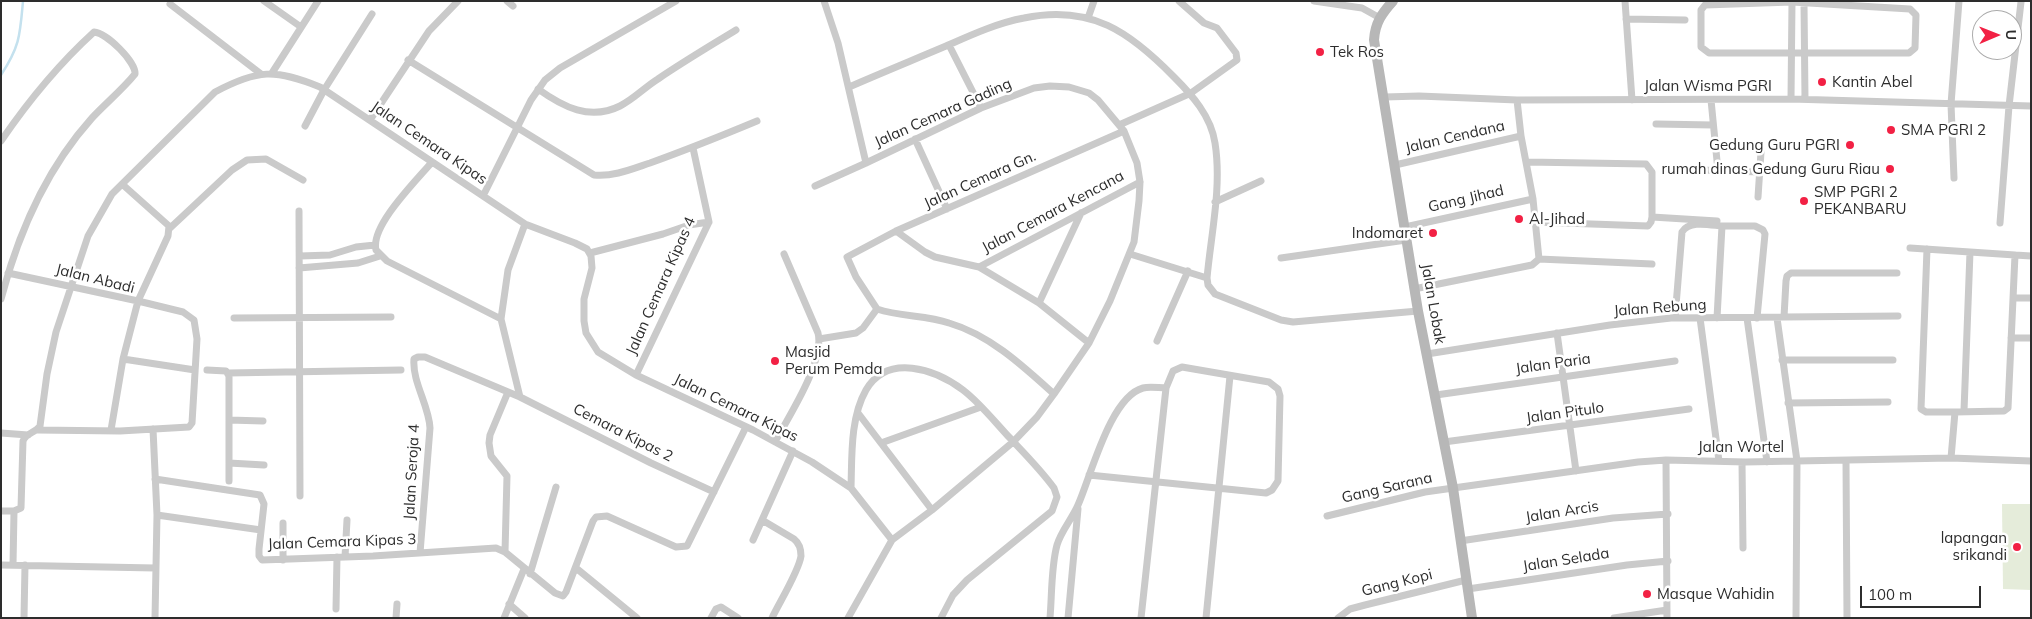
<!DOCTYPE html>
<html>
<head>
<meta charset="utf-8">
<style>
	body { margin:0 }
	#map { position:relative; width:2032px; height:619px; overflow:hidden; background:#fff; font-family:Mulish,sans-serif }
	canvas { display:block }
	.frame { position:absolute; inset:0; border:2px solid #2d2d2d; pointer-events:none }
	.north { position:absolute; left:1972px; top:10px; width:50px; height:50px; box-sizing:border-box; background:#fff; border:1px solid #ababab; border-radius:50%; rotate:89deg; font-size:14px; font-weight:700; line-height:20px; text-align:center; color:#2d2d2d }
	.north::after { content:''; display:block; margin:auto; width:18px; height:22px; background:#f22144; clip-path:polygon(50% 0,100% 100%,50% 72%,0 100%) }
	.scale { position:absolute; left:1860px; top:586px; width:121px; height:22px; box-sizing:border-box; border:2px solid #2d2d2d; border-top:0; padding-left:6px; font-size:15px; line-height:18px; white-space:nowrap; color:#2d2d2d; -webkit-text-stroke:4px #fff; paint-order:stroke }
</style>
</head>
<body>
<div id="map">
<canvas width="2032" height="619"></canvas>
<div class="frame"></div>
<div class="north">U</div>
<div class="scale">100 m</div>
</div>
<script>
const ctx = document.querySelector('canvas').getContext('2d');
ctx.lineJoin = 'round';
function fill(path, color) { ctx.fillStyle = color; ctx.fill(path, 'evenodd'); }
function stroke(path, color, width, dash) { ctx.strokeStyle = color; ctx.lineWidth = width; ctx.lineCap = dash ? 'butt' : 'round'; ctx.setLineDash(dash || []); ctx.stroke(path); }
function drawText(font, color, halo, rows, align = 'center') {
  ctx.font = font + ' Mulish,sans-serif'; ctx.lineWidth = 5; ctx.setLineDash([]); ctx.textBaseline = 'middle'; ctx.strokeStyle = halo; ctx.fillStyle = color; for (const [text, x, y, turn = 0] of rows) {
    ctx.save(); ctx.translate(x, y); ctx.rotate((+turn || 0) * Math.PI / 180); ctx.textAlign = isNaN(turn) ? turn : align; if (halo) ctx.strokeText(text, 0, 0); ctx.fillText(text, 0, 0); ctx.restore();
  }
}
const green = new Path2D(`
	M 2002,504 L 2031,504 L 2031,590 L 2003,589 Z`);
const stream = new Path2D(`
	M 1,75 C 20,46 20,35 23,1`);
const minor = new Path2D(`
	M 264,1 L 301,27
	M 507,1 L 513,6
	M 824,1 L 838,43 L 866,163 L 981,108 L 1034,88 L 1050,86 L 1069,87 L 1089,93 L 1098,100 L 1124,131 L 1137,163 L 1140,182 L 1139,201 L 1134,242 L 1110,301 L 1089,343 L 1054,394 L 1037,417 L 1013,442 L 932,510 L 892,540 L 848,618
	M 1314,1 L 1362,8 L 1380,18
	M 1625,1 L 1632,100
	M 1792,2 L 1910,9 L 1916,15 L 1915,48 L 1909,53 L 1709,53 L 1701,47 L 1701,10 L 1705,5 Z
	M 1804,3 L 1805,99
	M 170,4 L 261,74
	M 1088,18 L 1094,1
	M 1626,19 L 1685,20
	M 949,45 L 981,108
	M 408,60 L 594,175 C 613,177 632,169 650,163 C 686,150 721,136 757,121
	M 272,73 L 318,1
	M 849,87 C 881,73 913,60 946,46 C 971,35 997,23 1024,18 C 1091,4 1130,32 1174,77 C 1192,95 1211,116 1215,143 C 1222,187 1211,234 1207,278 L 1208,285 L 1215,294 L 1281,320 L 1293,322 L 1418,311
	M 538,89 C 563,107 590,121 620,106 C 634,99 645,87 658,79 C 683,62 710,46 736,30
	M 1385,97 L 1419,96 L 1517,100 L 1791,99 L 2031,106
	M 1791,99 L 1792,2
	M 1711,100 L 1718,171
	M 370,120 L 429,31 L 458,1
	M 1656,124 L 1713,125
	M 1119,125 L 1191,93 L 1237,60 L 1236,53 L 1217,28 L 1204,23 L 1179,1
	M 305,126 L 324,90 L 372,14
	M 915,139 L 947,209
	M 1,141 C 27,103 60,63 94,32 C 107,33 136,62 135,74 C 122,90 106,103 92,118 C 47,168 18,234 1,299
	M 432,162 C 417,180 370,226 376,250 L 387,261 L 501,319
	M 1527,162 L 1646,164 L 1652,172 L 1652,217 L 1651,222 L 1648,226 L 1535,222
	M 1395,165 L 1521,136
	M 1671,169 L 1760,172
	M 1954,178 L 1951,104 L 1959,1
	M 815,186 L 866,163
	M 483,196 L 531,100 L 545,80 L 560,68 L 676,1
	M 1758,197 L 1761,152
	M 1215,202 L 1261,181
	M 299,211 L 300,496
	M 1652,217 L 1717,221
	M 2000,223 L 2009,106 L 2021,2
	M 1405,227 L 1533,199
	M 169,229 L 232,170 L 247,160 L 266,159 L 303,180
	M 896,231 L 925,252 L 935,257 L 979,267 L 1039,303 L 1089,343
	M 1910,248 L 2015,255 L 2008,408 L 2004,411 L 1955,412 L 1951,458
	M 1927,249 L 1921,409 L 1926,412 L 1955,412
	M 590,253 L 663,234 L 689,225 L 709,222
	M 1130,254 L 1207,278
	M 2015,255 L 2031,256
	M 300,256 L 330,255 L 356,247 L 375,245
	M 1281,258 L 1406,240
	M 1539,259 L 1652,264
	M 979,267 L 1140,182
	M 299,268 L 358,263 L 380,256
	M 8,273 L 138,301 L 123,359 L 111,430
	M 1414,289 L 1532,265 L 1539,259 L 1533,199 L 1521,136 L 1517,100
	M 2013,298 L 2031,298
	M 1039,303 L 1081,213
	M 1784,317 L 1786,281 L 1787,276 L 1791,273 L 1897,273
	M 234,318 L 391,317
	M 1675,318 L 1682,232 C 1689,220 1710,225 1722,226
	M 1700,318 L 1719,461
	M 1717,318 L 1722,226 L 1755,226 L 1763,230 L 1765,234 L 1757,318
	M 1747,318 L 1767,462
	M 1777,318 L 1797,461 L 1796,618
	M 1557,333 L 1576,471
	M 2011,338 L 2031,338
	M 819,339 L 856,333 L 863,328 L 877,309
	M 1157,341 L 1188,271
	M 1427,354 L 1610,325 L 1671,318 L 1898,316
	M 123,359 L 195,370
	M 1782,360 L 1893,360
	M 207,370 L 226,371 L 229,376 L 229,481
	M 228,373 L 401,370
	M 636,375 L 709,222 L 693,148
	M 1054,394 C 1023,366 990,335 949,323 C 926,315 901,317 877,309 L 856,277 L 847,257 L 896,231 L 1124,131
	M 1436,395 L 1675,361
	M 520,397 L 501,319 L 508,270 L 525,224
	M 1788,403 L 1888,402
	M 1964,411 L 1970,252
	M 858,413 L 932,510
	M 229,420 L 263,421
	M 153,429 L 157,515 L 155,618
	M 37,430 L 120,431 L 189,427 L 192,423 L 197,339 L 194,320 L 183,312 L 138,301 L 168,236 L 169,226 L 122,184
	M 1,433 L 28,435
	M 775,442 C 789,416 825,361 818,333 L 784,254
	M 1444,442 L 1689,409
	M 881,443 L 981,407
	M 1666,460 L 1667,618
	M 1846,461 L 1847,618
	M 1742,462 L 1743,548
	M 229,463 L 264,465
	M 155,479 L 260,495 L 264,504 L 259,549 L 259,556 L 262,560 L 373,556 L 496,548 L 505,552 L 555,593 L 563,596 L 566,592 L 593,521 L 596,517 L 607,516 L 676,547 L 687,546 L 746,427
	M 851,488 C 852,457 850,418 866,390 C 888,353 935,369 963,390 C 980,403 994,421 1008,436 C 1024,453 1041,470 1054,488 L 1057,497 L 1052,511 L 967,580 L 953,595 L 941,618
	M 1,511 L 14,511 L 21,508 L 23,441 C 26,433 35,433 40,426 L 47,374 L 56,332 L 88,236 L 112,194 L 215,92 C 258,69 275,69 320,87 L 525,224 L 575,243 L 587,249 L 591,256 L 592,268 L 584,299 L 584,321 L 586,333 L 598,352 L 636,375 L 753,430 L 812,462 L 851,488 L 892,540
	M 157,515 L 261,530
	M 1327,516 L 1425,492 L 1638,462 L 1666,460 L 1745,462 L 1951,458 L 2031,461
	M 283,523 L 283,560
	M 753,540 L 762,520
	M 1460,541 L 1613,518 L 1668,514
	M 505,552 L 507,476 L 491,456 L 489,443 L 490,435 L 508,392
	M 420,553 L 430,428 C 429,405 412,382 414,359 L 418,357 L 425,357 L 520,397 L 651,463 L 714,492
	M 345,557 L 347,520
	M 1,565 L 155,568
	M 13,565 L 14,511
	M 576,568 L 637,618
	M 530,574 L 556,487
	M 1468,589 L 1627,565 L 1668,561
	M 509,604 L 525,618
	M 336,609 L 337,557
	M 24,618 L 25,565
	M 396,618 L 397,604
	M 504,618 L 524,569
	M 711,618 L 716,609 L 721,607 L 738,618
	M 772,618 C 779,603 799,571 801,556 C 801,549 799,543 794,539 L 762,520 L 793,451
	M 1050,618 C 1052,595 1051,567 1057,545 C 1061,531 1072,519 1078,505 C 1091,476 1110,397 1143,388 C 1150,386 1159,388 1166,388 L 1173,371 L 1182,367 L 1269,382 L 1278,389 L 1280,396 L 1278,481 L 1272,490 L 1266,493 L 1089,475
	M 1068,618 L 1078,509
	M 1141,618 L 1166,388
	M 1206,618 L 1230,376
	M 1338,618 L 1350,609 L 1365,605 L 1466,580
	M 1614,618 L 1667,610`);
const secondary = new Path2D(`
	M 1393,1 C 1382,13 1375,23 1374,40 L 1418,311 L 1453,488 L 1472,618`);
const markers = [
	[1320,52,5,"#f22144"],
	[1822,82,5,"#f22144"],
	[1891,130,5,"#f22144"],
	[1850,145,5,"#f22144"],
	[1890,169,5,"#f22144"],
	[1804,201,5,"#f22144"],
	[1519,219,5,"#f22144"],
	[1433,233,5,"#f22144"],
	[775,361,5,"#f22144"],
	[2017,547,5,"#f22144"],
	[1647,594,5,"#f22144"]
];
const poiNames = [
	["Tek Ros",1330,52],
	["Kantin Abel",1832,82],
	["SMA PGRI 2",1901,130],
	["Gedung Guru PGRI",1840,145,"right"],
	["rumah dinas Gedung Guru Riau",1880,169,"right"],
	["SMP PGRI 2",1814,192],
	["PEKANBARU",1814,209],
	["Al-Jihad",1529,219],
	["Indomaret",1423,233,"right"],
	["Masjid",785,352],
	["Perum Pemda",785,369],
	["lapangan",2007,538,"right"],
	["srikandi",2007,555,"right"],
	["Masque Wahidin",1657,594]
];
const streetNames = [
	["Jalan Wisma PGRI",1708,86],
	["Jalan Cemara Gading",943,113,-24],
	["Jalan Cendana",1455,137,-13],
	["Jalan Cemara Kipas",429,143,34],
	["Jalan Cemara Gn.",980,180,-24],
	["Gang Jihad",1466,199,-13],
	["Jalan Cemara Kencana",1053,212,-28],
	["Jalan Abadi",95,279,14],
	["Jalan Cemara Kipas 4",661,286,-66],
	["Jalan Lobak",1433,304,80],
	["Jalan Rebung",1660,308,-4],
	["Jalan Paria",1553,364,-8],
	["Jalan Cemara Kipas",736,408,26],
	["Jalan Pitulo",1565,413,-8],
	["Cemara Kipas 2",623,433,27],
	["Jalan Wortel",1741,447],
	["Jalan Seroja 4",412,472,-87],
	["Gang Sarana",1387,488,-13],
	["Jalan Arcis",1562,512,-9],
	["Jalan Cemara Kipas 3",342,542,-2],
	["Jalan Selada",1566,560,-9],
	["Gang Kopi",1397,583,-14]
];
fill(green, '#e5ecda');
stroke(stream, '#c4e1ee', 2.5);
stroke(minor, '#cacaca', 7);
stroke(secondary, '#b7b7b7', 10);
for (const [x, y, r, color] of markers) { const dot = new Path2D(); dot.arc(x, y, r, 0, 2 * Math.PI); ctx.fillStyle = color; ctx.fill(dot); stroke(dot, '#fff', 2); }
drawText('15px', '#2d2d2d', '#fff', poiNames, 'left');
drawText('15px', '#2d2d2d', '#fff', streetNames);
</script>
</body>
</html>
